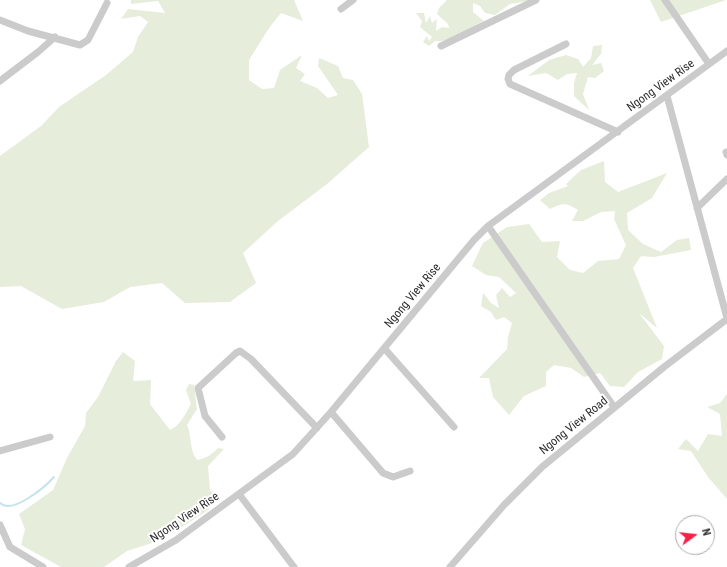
<!DOCTYPE html>
<html>
<head>
<meta charset="utf-8">
<style>
	body { margin:0 }
	#map { position:relative; width:727px; height:567px; overflow:hidden; background:#fff; font-family:"Roboto Condensed",sans-serif }
	canvas { display:block }
	.north { position:absolute; left:675px; top:515px; width:40px; height:40px; box-sizing:border-box; background:#fff; border:1px solid #ababab; border-radius:50%; rotate:75deg; font-size:11px; font-weight:700; line-height:16px; text-align:center; color:#2e2e2e }
	.north::after { content:''; display:block; margin:auto; width:14px; height:18px; background:#f52146; clip-path:polygon(50% 0,100% 100%,50% 72%,0 100%) }
</style>
</head>
<body>
<div id="map">
<canvas width="727" height="567"></canvas>
<div class="north">N</div>
</div>
<script>
const ctx = document.querySelector('canvas').getContext('2d');
ctx.lineJoin = 'round';
function fill(path, color) { ctx.fillStyle = color; ctx.fill(path, 'evenodd'); }
function stroke(path, color, width, dash) { ctx.strokeStyle = color; ctx.lineWidth = width; ctx.lineCap = dash ? 'butt' : 'round'; ctx.setLineDash(dash || []); ctx.stroke(path); }
function drawText(font, color, halo, rows, align = 'center') {
  ctx.font = font + ' "Roboto Condensed",sans-serif'; ctx.lineWidth = 4; ctx.setLineDash([]); ctx.textBaseline = 'middle'; ctx.strokeStyle = halo; ctx.fillStyle = color; for (const [text, x, y, turn = 0] of rows) {
    ctx.save(); ctx.translate(x, y); ctx.rotate((+turn || 0) * Math.PI / 180); ctx.textAlign = isNaN(turn) ? turn : align; if (halo) ctx.strokeText(text, 0, 0); ctx.fillText(text, 0, 0); ctx.restore();
  }
}
const green = new Path2D(`
	M 131,0 L 294,0 L 303,21 L 281,13 L 269,28 L 249,60 L 249,80 L 262,89 L 274,88 L 280,70 L 302,55 L 296,68 L 305,74 L 300,81 L 317,88 L 328,98 L 338,95 L 318,66 L 319,58 L 338,66 L 343,78 L 353,80 L 362,94 L 369,147 L 327,184 L 278,221 L 243,253 L 256,283 L 230,302 L 185,303 L 162,283 L 130,287 L 104,302 L 62,309 L 21,286 L 0,287 L 0,156 L 41,126 L 59,107 L 106,75 L 133,52 L 138,37 L 148,22 L 140,16 L 121,19 L 128,9 L 165,13 L 158,1 L 131,4 Z
	M 447,0 L 527,0 L 528,1 L 510,4 L 495,15 L 485,13 L 480,6 L 473,3 L 473,12 L 484,21 C 469,28 452,43 435,41 L 429,46 L 423,42 L 427,36 L 429,41 L 432,37 L 420,27 L 422,21 L 416,13 L 424,13 L 426,23 L 430,16 L 432,23 L 437,19 L 436,31 L 442,27 L 449,28 L 448,24 L 437,14 L 439,8 Z
	M 650,0 L 726,0 L 661,22 Z
	M 602,45 L 601,54 L 592,65 L 601,63 L 604,71 L 595,78 L 588,77 L 583,94 L 589,110 L 574,96 L 574,83 L 577,73 L 567,74 L 558,80 L 546,73 L 528,76 L 549,60 L 566,55 L 578,59 L 583,67 L 591,58 L 593,46 Z
	M 604,161 L 605,182 L 618,192 L 667,173 L 652,198 L 627,213 L 628,230 L 643,244 L 661,252 L 677,240 L 689,238 L 691,250 L 654,257 L 641,256 L 633,268 L 657,328 L 639,313 L 664,346 L 662,359 L 638,372 L 624,387 L 610,386 L 600,373 L 584,377 L 571,368 L 554,365 L 546,372 L 546,386 L 524,396 L 509,415 L 493,397 L 489,378 L 479,378 L 507,349 L 508,337 L 512,323 L 504,317 L 496,320 L 491,312 L 481,306 L 483,293 L 491,303 L 499,308 L 496,295 L 502,288 L 510,297 L 516,293 L 499,277 L 486,275 L 472,266 L 483,243 L 507,227 L 529,224 L 542,242 L 560,241 L 557,257 L 570,270 L 583,273 L 598,261 L 619,259 L 626,245 L 614,219 L 615,211 L 601,212 L 583,221 L 572,221 L 578,210 C 566,202 562,203 550,209 L 540,200 L 549,193 L 568,186 L 566,184 L 581,170 Z
	M 123,352 L 135,361 L 133,381 L 151,380 L 150,404 L 170,430 C 181,425 185,414 191,404 L 186,390 L 189,384 L 194,385 L 197,409 L 187,425 C 192,436 189,450 197,460 C 207,458 211,455 218,448 L 224,449 L 208,466 L 210,491 L 220,496 L 208,510 L 179,529 L 152,543 L 127,551 L 104,567 L 61,567 L 21,545 L 25,529 L 19,514 L 53,490 L 67,458 L 85,426 L 86,413 L 98,397 L 116,361 Z
	M 727,394 L 727,499 L 708,477 L 691,451 L 678,449 L 686,439 L 698,451 L 708,434 L 722,436 L 720,414 L 707,407 L 720,403 Z`);
const stream = new Path2D(`
	M 0,503 C 12,515 45,487 54,477`);
const street = new Path2D(`
	M 665,0 L 709,64
	M 341,9 L 353,0
	M 0,20 L 28,31 L 80,45 L 88,40 L 107,3
	M 566,44 L 514,70 L 509,75 L 508,79 L 510,84 L 618,132
	M 441,46 L 536,0
	M 0,81 L 38,52 L 55,37
	M 667,96 L 727,318
	M 726,152 L 727,155
	M 697,208 L 727,179
	M 488,226 L 614,407
	M 384,348 L 454,427
	M 331,412 L 383,473 L 393,477 L 410,471
	M 222,437 L 205,416 L 198,388 L 236,353 L 240,351 L 251,359 L 317,428
	M 0,451 L 50,437
	M 239,494 L 294,567
	M 0,525 L 10,547 L 43,567
	M 129,567 L 176,540 L 293,454 L 331,412 L 474,240 L 488,226 L 727,51
	M 450,567 L 504,505 L 542,467 L 664,367 L 727,319`);
const streetNames = [
	["Ngong View Rise",661,86,-36],
	["Ngong View Rise",413,296,-50],
	["Ngong View Road",574,426,-39],
	["Ngong View Rise",185,518,-34]
];
fill(green, '#e6eddb');
stroke(stream, '#c5e3ef', 2);
stroke(street, '#cbcbcb', 7);
drawText('12px', '#2e2e2e', '#fff', streetNames);
</script>
</body>
</html>
